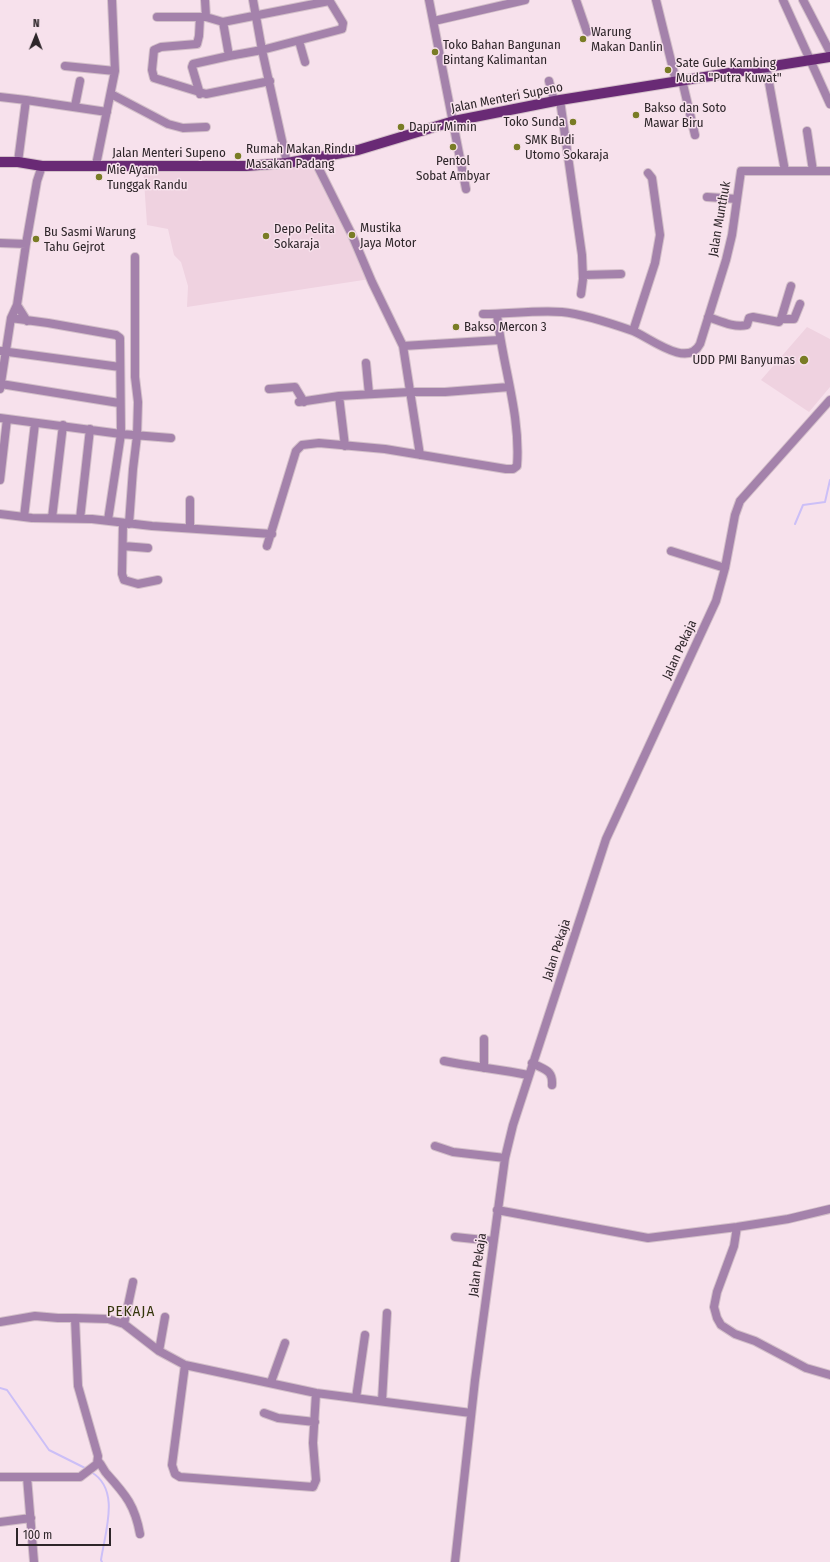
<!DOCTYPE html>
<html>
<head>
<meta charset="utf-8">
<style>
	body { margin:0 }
	#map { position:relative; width:830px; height:1562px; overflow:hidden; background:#f7e1ec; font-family:"Fira Sans Condensed",sans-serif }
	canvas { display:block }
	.north { position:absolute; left:16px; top:16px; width:40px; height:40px; -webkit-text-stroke:3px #f7e1ec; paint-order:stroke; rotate:1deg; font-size:11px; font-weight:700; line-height:16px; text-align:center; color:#2e262a }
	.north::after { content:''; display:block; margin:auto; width:14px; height:18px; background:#2e262a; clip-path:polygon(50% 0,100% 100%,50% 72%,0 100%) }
	.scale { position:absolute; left:16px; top:1528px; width:95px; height:18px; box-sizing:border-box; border:2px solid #2e262a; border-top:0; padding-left:5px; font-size:12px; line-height:14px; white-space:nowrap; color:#2e262a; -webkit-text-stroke:3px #f7e1ec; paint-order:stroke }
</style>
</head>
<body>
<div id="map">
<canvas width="830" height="1562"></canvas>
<div class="north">N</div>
<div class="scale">100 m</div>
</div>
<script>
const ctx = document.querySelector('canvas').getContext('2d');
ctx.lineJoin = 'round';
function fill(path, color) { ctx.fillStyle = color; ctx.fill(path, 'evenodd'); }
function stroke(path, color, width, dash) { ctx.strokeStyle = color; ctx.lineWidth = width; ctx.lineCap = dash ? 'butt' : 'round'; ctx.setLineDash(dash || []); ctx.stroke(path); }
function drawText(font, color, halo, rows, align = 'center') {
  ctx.font = font + ' "Fira Sans Condensed",sans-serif'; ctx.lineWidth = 3; ctx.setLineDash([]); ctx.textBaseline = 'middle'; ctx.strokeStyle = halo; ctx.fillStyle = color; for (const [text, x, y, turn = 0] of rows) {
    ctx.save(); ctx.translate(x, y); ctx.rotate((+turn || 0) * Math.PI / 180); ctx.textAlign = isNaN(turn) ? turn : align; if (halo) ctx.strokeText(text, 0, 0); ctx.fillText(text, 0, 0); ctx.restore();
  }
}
const built = new Path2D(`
	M 312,165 L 370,279 L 187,307 L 188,286 L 181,262 L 174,255 L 168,229 L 147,225 L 143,166 Z
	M 807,327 L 830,339 L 830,387 L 809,412 L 761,380 Z`);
const stream = new Path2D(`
	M 795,524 L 803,505 L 825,502 L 830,480
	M 0,1388 L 7,1390 L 49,1450 L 87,1469
	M 91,1472 C 121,1489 105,1532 101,1560 L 102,1562`);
const minor = new Path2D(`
	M 205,0 L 206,17
	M 253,0 L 262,50 L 229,56 L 223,22 L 329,1
	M 429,0 L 466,189
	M 576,0 L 587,32
	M 656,0 L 676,81
	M 783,0 L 830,104
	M 803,0 L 830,52
	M 157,17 L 206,17 L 223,22
	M 200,17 L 199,36 L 197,44 L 161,47 L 154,50 L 152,70 L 154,78 L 206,94 L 270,81
	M 434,21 L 525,0
	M 299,41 L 305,62
	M 65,66 L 115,71
	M 766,66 L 785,171
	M 682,80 L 695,135
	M 549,81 L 554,101
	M 111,94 L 168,124 L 183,128 L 206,127
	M 200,94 L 192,67 L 193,64 L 229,56
	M 0,97 L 26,100
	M 560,100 L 582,255 L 583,279 L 581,294
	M 75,106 L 80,81
	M 807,131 L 813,171
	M 314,159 L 352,235 L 372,282 L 403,346 L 420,455
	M 18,162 L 26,100 L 107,112
	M 287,163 L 262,50 L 342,29 L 343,23 L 329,0
	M 96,165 L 115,71 L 112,0
	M 707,197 L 737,199
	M 0,243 L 26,244 L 17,305 L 11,318 L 0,389
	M 26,244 L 37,181 L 42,166
	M 583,275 L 621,274
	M 17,305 L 27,321
	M 483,314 C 508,314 537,310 562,312 C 583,314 613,324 633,331 C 649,337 687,369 700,344 L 726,260 L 732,235 L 741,171 L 830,171
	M 708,317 C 720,321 734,328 747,325 L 749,318 L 753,317 L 779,322 L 781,319 L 791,286
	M 781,319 L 794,319 L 800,304
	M 633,331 L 655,263 L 660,235 L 652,178 L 648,173
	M 403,346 L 500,340
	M 1,351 L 120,367
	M 366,363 L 369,394
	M 1,384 L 119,403
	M 269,389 L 295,387 L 304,402
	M 339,396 L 345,446
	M 299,402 L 339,396 L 410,392 L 445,392 L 509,387
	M 0,418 L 121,434 L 120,338 L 116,335 L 48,323 L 11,318
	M 0,480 L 7,419
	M 0,514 L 32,518 L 92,519 L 152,526 L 272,534
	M 24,517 L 35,423
	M 52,518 L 63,425
	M 80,519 L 90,429
	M 108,520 L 121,434 L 171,438
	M 123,523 L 122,574 L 124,580 L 138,584 L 158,580
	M 129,524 L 133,469 L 137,436 L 138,402 L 135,377 L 135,257
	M 190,527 L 190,500
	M 123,546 L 148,548
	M 267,546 L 296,451 L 302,445 L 319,443 L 385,449 L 506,469 L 513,469 L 517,466 C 521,415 502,364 497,314
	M 671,551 L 725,568
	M 444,1061 C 472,1067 500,1069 528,1075
	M 532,1063 C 545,1070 553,1070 552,1085
	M 484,1068 L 484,1039
	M 435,1146 L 453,1152 L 505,1158
	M 497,1210 L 648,1238 L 737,1227 L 788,1219 L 830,1209
	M 737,1227 L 734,1246 L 717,1292 L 714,1307 L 717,1318 L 721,1325 L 735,1334 L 755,1341 L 806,1368 L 830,1375
	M 455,1237 L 493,1241
	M 0,1322 L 35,1316 L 58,1318 L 75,1318
	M 124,1324 L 133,1282
	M 159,1351 L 165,1317
	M 185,1365 L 172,1465 L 175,1474 L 180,1477 L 313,1487 L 316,1480 L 313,1443 L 316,1393
	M 271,1382 L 285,1343
	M 356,1398 L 365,1335
	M 382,1401 L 387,1313
	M 264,1413 L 278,1418 L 315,1422
	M 98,1461 C 102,1465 104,1471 107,1474 C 126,1495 135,1506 140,1534
	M 0,1477 L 80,1477 L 97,1464 L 98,1456 L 78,1386 L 75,1318 L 108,1319 L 124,1324 L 159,1351 L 185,1365 L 316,1393 L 471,1413
	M 27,1477 L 34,1562
	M 0,1522 L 31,1518
	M 455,1562 L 475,1380 L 505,1158 L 513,1125 L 606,839 L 716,601 L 725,568 L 735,515 L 740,501 L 830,400`);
const major = new Path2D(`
	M 0,162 L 18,162 L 42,166 L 246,166 L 287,163 L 358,150 L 454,121 L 560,100 L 830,57`);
const markers = [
	[583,39,4,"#797c25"],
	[435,52,4,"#797c25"],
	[668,70,4,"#797c25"],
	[636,115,4,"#797c25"],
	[573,122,4,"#797c25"],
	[401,127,4,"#797c25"],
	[453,147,4,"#797c25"],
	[517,147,4,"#797c25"],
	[238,156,4,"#797c25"],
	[99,177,4,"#797c25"],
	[352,235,4,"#797c25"],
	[266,236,4,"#797c25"],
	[36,239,4,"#797c25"],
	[456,327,4,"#797c25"],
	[804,360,5,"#797c25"]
];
const poiNames = [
	["Warung",591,32],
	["Makan Danlin",591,47],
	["Toko Bahan Bangunan",443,45],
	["Bintang Kalimantan",443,60],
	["Sate Gule Kambing",676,63],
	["Muda \"Putra Kuwat\"",676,78],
	["Bakso dan Soto",644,108],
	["Mawar Biru",644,123],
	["Toko Sunda",565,122,"right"],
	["Dapur Mimin",409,127],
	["SMK Budi",525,140],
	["Utomo Sokaraja",525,155],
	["Rumah Makan Rindu",246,149],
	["Masakan Padang",246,164],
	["Pentol",453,161,"center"],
	["Sobat Ambyar",453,176,"center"],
	["Mie Ayam",107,170],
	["Tunggak Randu",107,185],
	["Mustika",360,228],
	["Jaya Motor",360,243],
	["Depo Pelita",274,229],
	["Sokaraja",274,244],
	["Bu Sasmi Warung",44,232],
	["Tahu Gejrot",44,247],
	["Bakso Mercon 3",464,327],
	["UDD PMI Banyumas",795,360,"right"]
];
const streetNames = [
	["Jalan Menteri Supeno",507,98,-11],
	["Jalan Menteri Supeno",169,153],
	["Jalan Munthuk",720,219,-80],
	["Jalan Pekaja",680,650,-65],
	["Jalan Pekaja",557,950,-72],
	["Jalan Pekaja",478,1265,-82]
];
const quarterNames = [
	["PEKAJA",131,1312]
];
fill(built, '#efd2e0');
stroke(stream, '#ccbff7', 2);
stroke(minor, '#d3bfc9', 10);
stroke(major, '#d3bfc9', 12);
stroke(minor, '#a482ab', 8);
stroke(major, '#692a75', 10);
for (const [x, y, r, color] of markers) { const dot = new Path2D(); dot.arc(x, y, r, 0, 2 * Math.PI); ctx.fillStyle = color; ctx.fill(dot); stroke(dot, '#f7e1ec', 1.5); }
drawText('13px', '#2e262a', '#f7e1ec', poiNames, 'left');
drawText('13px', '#2e262a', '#f7e1ec', streetNames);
ctx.letterSpacing = '1px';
drawText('15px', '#34350b', '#f7e1ec', quarterNames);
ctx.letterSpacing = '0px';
</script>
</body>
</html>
